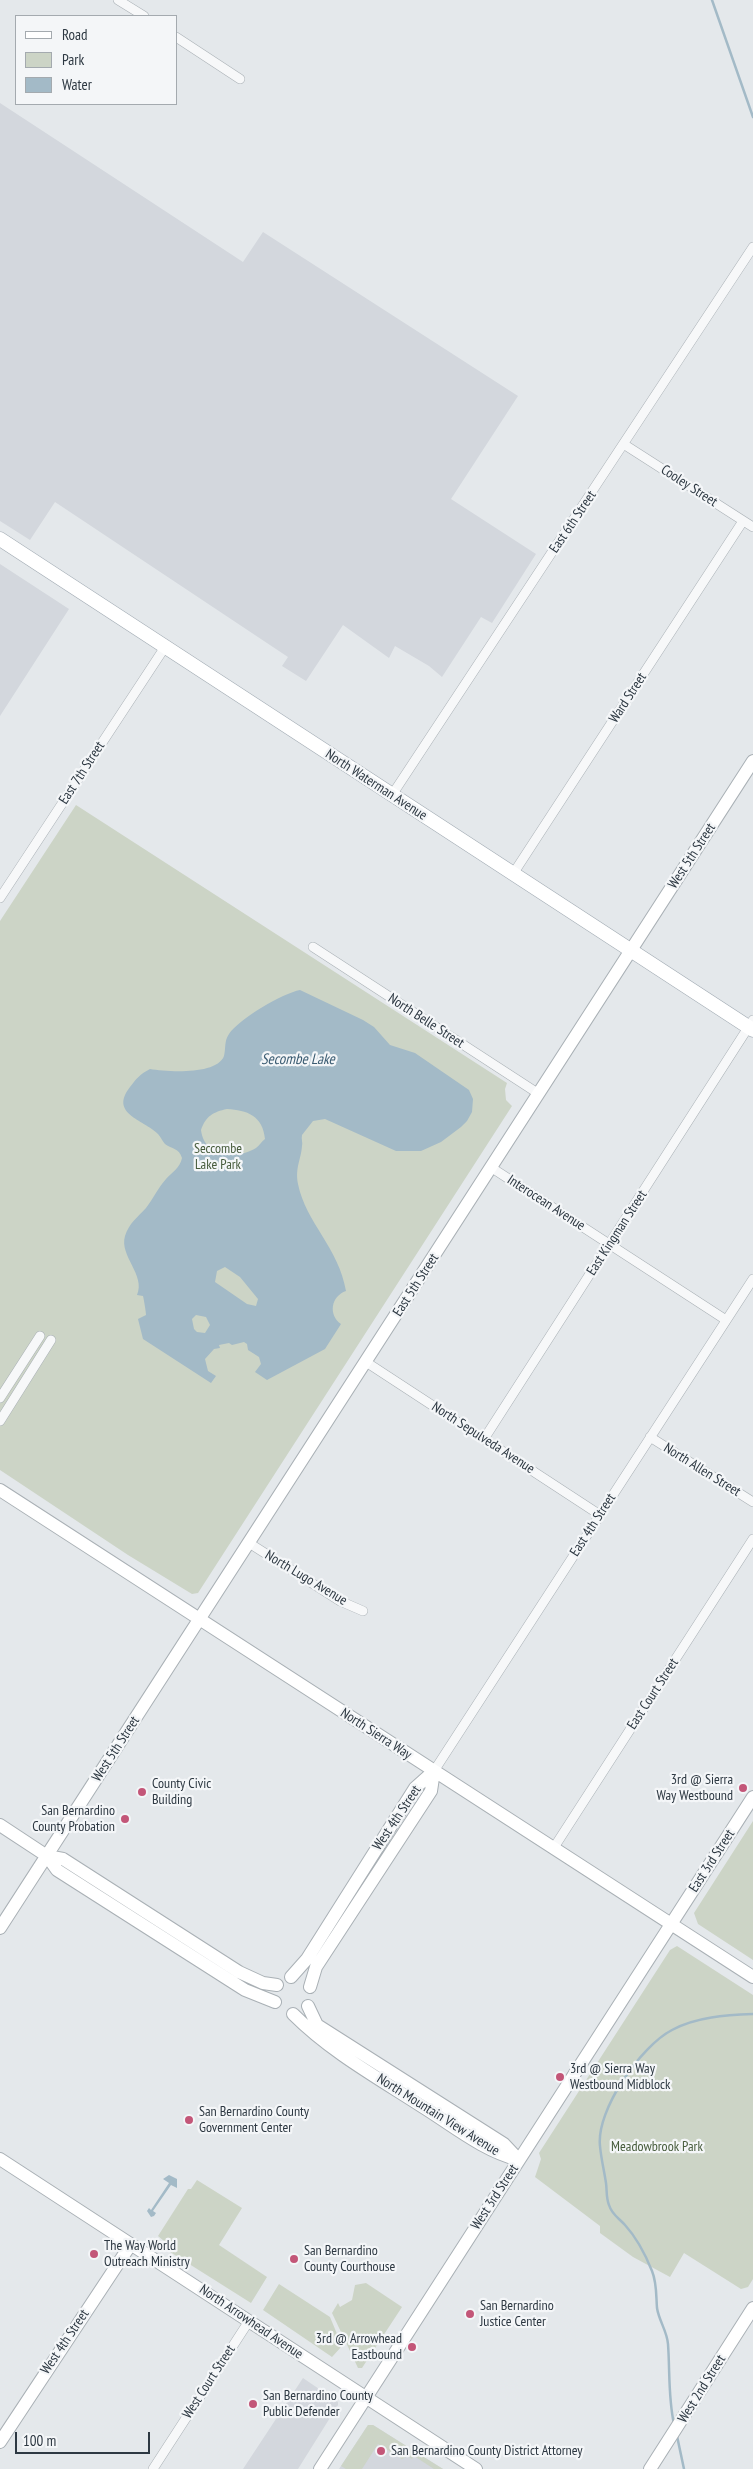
<!DOCTYPE html>
<html>
<head>
<meta charset="utf-8">
<style>
	body { margin:0 }
	#map { position:relative; width:753px; height:2469px; overflow:hidden; background:#e4e8eb; font-family:"PT Sans Narrow",sans-serif }
	canvas { display:block }
	.legend { position:absolute; left:15px; top:15px; width:162px; height:90px; box-sizing:border-box; background:#f4f6f8; border:1px solid #a4aaaf; margin:0; padding:6px 9px; list-style:none; font-size:15px; color:#2d3842 }
	.legend li { display:flex; align-items:center; gap:10px; height:25px }
	.legend b { width:25px; border:1px solid #a4aaaf }
	.scale { position:absolute; left:15px; top:2432px; width:135px; height:22px; box-sizing:border-box; border:2px solid #2d3842; border-top:0; padding-left:6px; font-size:15px; line-height:18px; white-space:nowrap; color:#2d3842; -webkit-text-stroke:4px #f4f6f8; paint-order:stroke }
</style>
</head>
<body>
<div id="map">
<canvas width="753" height="2469"></canvas>
<ul class="legend">
<li><b style="height:6px;background:#fff"></b>Road</li>
<li><b style="height:14px;background:#ccd4c6"></b>Park</li>
<li><b style="height:14px;background:#a3bac7"></b>Water</li>
</ul>
<div class="scale">100 m</div>
</div>
<script>
const ctx = document.querySelector('canvas').getContext('2d');
ctx.lineJoin = 'round';
function fill(path, color) { ctx.fillStyle = color; ctx.fill(path, 'evenodd'); }
function stroke(path, color, width, dash) { ctx.strokeStyle = color; ctx.lineWidth = width; ctx.lineCap = dash ? 'butt' : 'round'; ctx.setLineDash(dash || []); ctx.stroke(path); }
function drawText(font, color, halo, rows, align = 'center') {
  ctx.font = font + ' "PT Sans Narrow",sans-serif'; ctx.lineWidth = 4.5; ctx.setLineDash([]); ctx.textBaseline = 'middle'; ctx.strokeStyle = halo; ctx.fillStyle = color; for (const [text, x, y, turn = 0] of rows) {
    ctx.save(); ctx.translate(x, y); ctx.rotate((+turn || 0) * Math.PI / 180); ctx.textAlign = isNaN(turn) ? turn : align; if (halo) ctx.strokeText(text, 0, 0); ctx.fillText(text, 0, 0); ctx.restore();
  }
}
const built = new Path2D(`
	M 0,103 L 243,262 L 263,232 L 518,396 L 451,499 L 536,554 L 492,623 L 481,617 L 442,677 L 429,666 L 395,646 L 389,658 L 343,625 L 306,681 L 282,666 L 288,657 L 55,502 L 30,540 L 0,521 Z
	M 0,564 L 69,609 L 0,716 Z
	M 303,2378 L 338,2402 L 338,2405 L 298,2469 L 243,2469 Z
	M 368,2425 L 373,2425 L 443,2469 L 339,2469 Z`);
const green = new Path2D(`
	M 76,805 L 507,1083 L 505,1089 L 506,1100 L 512,1106 L 198,1593 L 192,1594 L 128,1555 L 0,1470 L 0,921 Z
	M 753,1821 L 753,1960 L 698,1924 L 694,1913 Z
	M 677,1946 L 753,1995 L 753,2279 L 748,2287 L 741,2289 L 684,2253 L 670,2277 L 633,2257 L 600,2233 L 600,2226 L 535,2177 L 541,2159 L 539,2153 L 670,1950 Z
	M 197,2180 L 242,2208 L 219,2245 L 267,2277 L 251,2303 L 167,2250 L 168,2248 L 162,2244 L 164,2241 L 158,2236 L 188,2189 L 191,2189 Z
	M 366,2283 L 402,2307 L 362,2368 L 358,2368 L 332,2313 L 338,2303 L 340,2307 L 352,2300 L 355,2285 Z
	M 279,2284 L 330,2317 L 342,2346 L 332,2357 L 263,2310 Z
	M 368,2425 L 373,2425 L 443,2469 L 434,2469 L 414,2456 L 412,2459 L 408,2456 L 402,2459 L 378,2444 L 362,2469 L 346,2469 L 341,2466 Z`);
const water = new Path2D(`
	M 300,990 L 363,1020 L 374,1027 L 390,1045 L 415,1053 L 469,1090 L 473,1099 L 472,1112 L 467,1121 L 461,1127 L 441,1142 L 421,1151 L 396,1151 L 325,1119 L 313,1121 L 302,1135 C 301,1139 303,1143 302,1146 C 301,1160 295,1167 298,1184 C 306,1223 339,1248 346,1291 C 331,1296 328,1315 341,1324 L 325,1349 L 267,1380 L 255,1372 L 261,1364 L 259,1357 L 248,1350 L 247,1344 L 244,1342 L 232,1345 L 229,1343 L 219,1345 L 220,1348 L 214,1349 L 205,1359 L 208,1371 L 216,1376 L 211,1383 L 143,1339 L 138,1319 L 146,1315 C 146,1312 144,1300 143,1296 L 137,1295 C 146,1275 119,1256 125,1236 C 129,1223 138,1217 146,1208 C 153,1199 158,1188 166,1179 C 172,1172 180,1168 182,1158 C 179,1148 172,1149 165,1144 C 162,1141 161,1137 158,1134 C 143,1119 109,1114 130,1087 C 136,1079 140,1074 150,1069 C 168,1072 217,1075 224,1056 C 226,1048 224,1041 229,1034 C 239,1019 283,993 300,990 ZM 227,1109 C 247,1110 263,1116 265,1139 C 261,1142 260,1145 256,1148 C 237,1160 204,1157 201,1130 C 206,1116 213,1112 227,1109 ZM 225,1267 L 240,1277 L 258,1299 L 256,1306 L 247,1304 L 215,1282 L 217,1271 ZM 196,1315 L 206,1317 L 210,1325 L 205,1333 L 197,1332 L 194,1329 L 192,1319 Z
	M 169,2175 L 177,2179 L 177,2188 L 171,2185 L 153,2211 L 156,2213 L 154,2216 L 151,2217 L 147,2211 L 149,2208 L 151,2210 L 169,2183 L 163,2179 Z`);
const stream = new Path2D(`
	M 712,0 L 753,117
	M 674,2424 C 668,2397 670,2371 668,2344 C 667,2331 659,2321 657,2308 C 656,2296 657,2283 652,2271 C 646,2256 636,2237 625,2225 C 619,2218 612,2215 609,2205 C 606,2198 607,2190 606,2183 C 604,2170 601,2158 600,2146 C 596,2110 641,2046 672,2030 C 696,2017 726,2015 753,2014
	M 677,2436 L 684,2469`);
const street = new Path2D(`
	M 118,0 L 144,16
	M 176,37 L 240,79
	M 625,445 L 753,527
	M 392,795 L 753,247
	M 513,874 L 743,521
	M 0,898 L 165,647
	M 313,947 L 539,1094
	M 492,1168 L 726,1320
	M 366,1362 L 600,1515
	M 0,1398 L 40,1336
	M 0,1421 L 51,1340
	M 650,1437 L 753,1502
	M 484,1439 L 753,1020
	M 249,1543 L 340,1601 L 363,1611
	M 434,1771 L 753,1279
	M 553,1849 L 753,1539
	M 153,2469 L 249,2321`);
const secondary = new Path2D(`
	M 0,1490 L 753,1977
	M 0,1825 L 47,1856 L 63,1859 L 239,1972 L 263,1983 L 277,1985
	M 47,1856 L 57,1870 L 245,1990 L 275,2002
	M 0,1928 L 753,761
	M 291,1977 L 307,1959 L 415,1788 L 434,1771
	M 310,1987 L 316,1967 L 431,1791 L 434,1771
	M 308,2006 L 317,2025 L 504,2144 L 519,2160
	M 293,2014 C 332,2053 380,2079 426,2109 C 456,2128 484,2151 519,2160
	M 0,2159 L 476,2469
	M 0,2442 L 131,2244
	M 320,2469 L 753,1797
	M 650,2469 L 753,2308`);
const primary = new Path2D(`
	M 0,539 L 753,1030`);
const markers = [
	[743,1788,5,"#c35678"],
	[142,1792,5,"#c35678"],
	[125,1819,5,"#c35678"],
	[560,2077,5,"#c35678"],
	[189,2120,5,"#c35678"],
	[94,2254,5,"#c35678"],
	[294,2259,5,"#c35678"],
	[470,2314,5,"#c35678"],
	[412,2347,5,"#c35678"],
	[253,2404,5,"#c35678"],
	[381,2451,5,"#c35678"]
];
const streetNames = [
	["Cooley Street",689,486,33],
	["East 6th Street",573,522,-56],
	["Ward Street",628,698,-57],
	["East 7th Street",82,773,-57],
	["North Waterman Avenue",376,785,33],
	["West 5th Street",692,856,-57],
	["North Belle Street",426,1021,33],
	["Interocean Avenue",546,1203,33],
	["East Kingman Street",617,1233,-57],
	["East 5th Street",416,1285,-57],
	["North Sepulveda Avenue",483,1438,33],
	["North Allen Street",702,1470,32],
	["East 4th Street",593,1525,-57],
	["North Lugo Avenue",306,1578,31],
	["East Court Street",653,1694,-57],
	["North Sierra Way",376,1734,33],
	["West 5th Street",116,1749,-57],
	["West 4th Street",397,1818,-56],
	["East 3rd Street",712,1861,-57],
	["North Mountain View Avenue",438,2115,32],
	["West 3rd Street",495,2197,-57],
	["North Arrowhead Avenue",251,2322,34],
	["West 4th Street",65,2342,-56],
	["West Court Street",209,2382,-57],
	["West 2nd Street",702,2389,-58]
];
const parkNames = [
	["Seccombe",218,1149],
	["Lake Park",218,1165],
	["Meadowbrook Park",657,2147]
];
const poiNames = [
	["3rd @ Sierra",733,1780,"right"],
	["Way Westbound",733,1796,"right"],
	["County Civic",152,1784],
	["Building",152,1800],
	["San Bernardino",115,1811,"right"],
	["County Probation",115,1827,"right"],
	["3rd @ Sierra Way",570,2069],
	["Westbound Midblock",570,2085],
	["San Bernardino County",199,2112],
	["Government Center",199,2128],
	["The Way World",104,2246],
	["Outreach Ministry",104,2262],
	["San Bernardino",304,2251],
	["County Courthouse",304,2267],
	["San Bernardino",480,2306],
	["Justice Center",480,2322],
	["3rd @ Arrowhead",402,2339,"right"],
	["Eastbound",402,2355,"right"],
	["San Bernardino County",263,2396],
	["Public Defender",263,2412],
	["San Bernardino County District Attorney",391,2451]
];
const waterNames = [
	["Secombe Lake",298,1060]
];
fill(built, '#d3d7dd');
fill(green, '#ccd4c6');
fill(water, '#a3bac7');
stroke(stream, '#a3bac7', 2.5);
stroke(street, '#a9b0b5', 10);
stroke(secondary, '#a9b0b5', 14);
stroke(primary, '#a5aeb6', 15);
stroke(street, '#f7f8f9', 9);
stroke(secondary, '#fff', 12);
stroke(primary, '#fff', 14);
for (const [x, y, r, color] of markers) { const dot = new Path2D(); dot.arc(x, y, r, 0, 2 * Math.PI); ctx.fillStyle = color; ctx.fill(dot); stroke(dot, '#f4f6f8', 2); }
drawText('14px', '#2d3842', '#f4f6f8', streetNames);
drawText('14px', '#475c3c', '#f4f6f8', parkNames);
drawText('14px', '#2d3842', '#f4f6f8', poiNames, 'left');
drawText('italic 15px', '#3b5c72', '#f4f6f8', waterNames);
</script>
</body>
</html>
